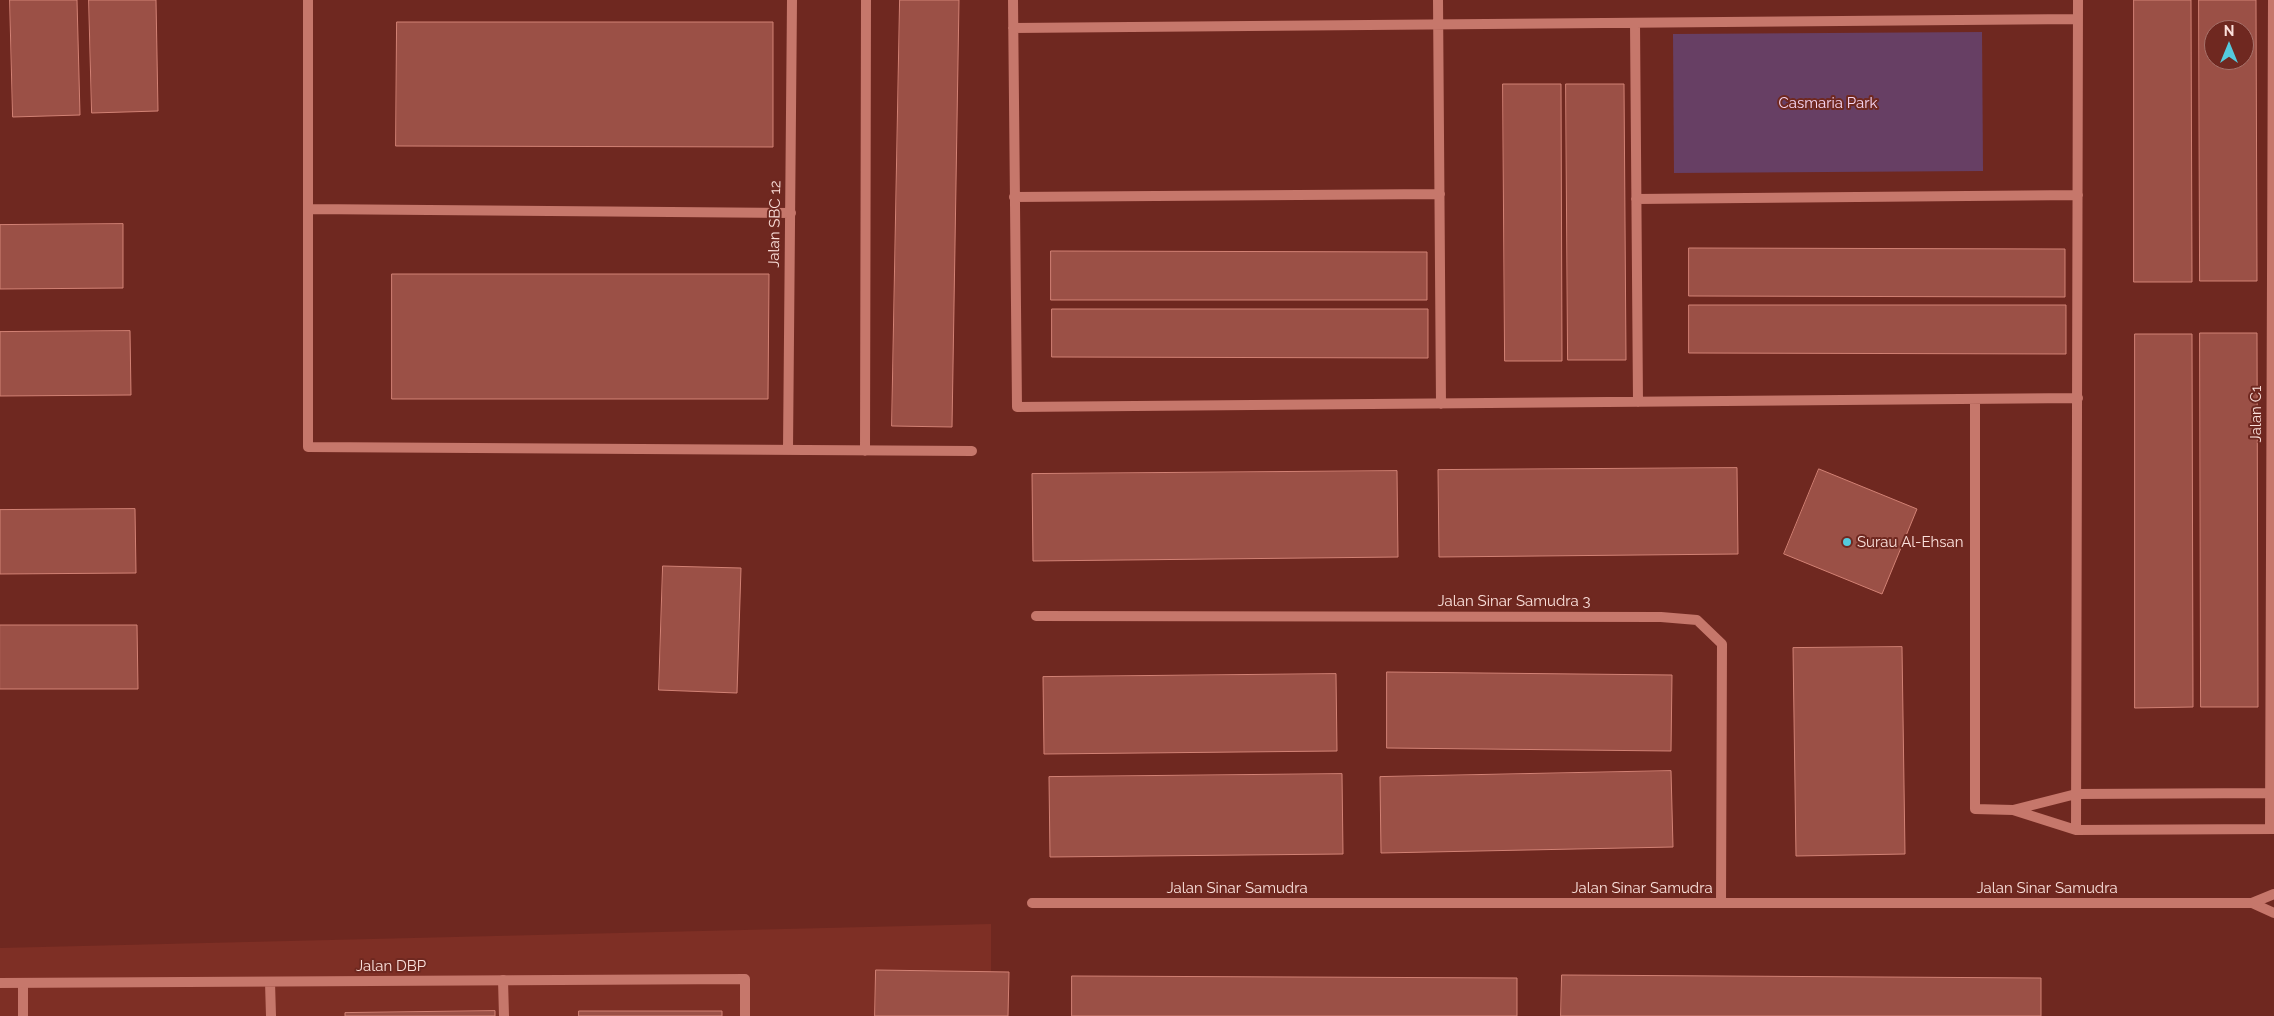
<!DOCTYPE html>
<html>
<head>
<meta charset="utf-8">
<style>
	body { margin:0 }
	#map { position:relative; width:2274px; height:1016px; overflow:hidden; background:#6f2820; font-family:Raleway,sans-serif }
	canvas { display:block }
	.north { position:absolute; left:2204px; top:20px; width:50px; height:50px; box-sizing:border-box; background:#6f2820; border:1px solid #a7726b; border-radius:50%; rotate:0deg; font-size:14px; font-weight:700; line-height:20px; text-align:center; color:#fbe0db }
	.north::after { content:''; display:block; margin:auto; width:18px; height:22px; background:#54cadd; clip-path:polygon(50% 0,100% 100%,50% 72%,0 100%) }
</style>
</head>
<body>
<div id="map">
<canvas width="2274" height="1016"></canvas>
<div class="north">N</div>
</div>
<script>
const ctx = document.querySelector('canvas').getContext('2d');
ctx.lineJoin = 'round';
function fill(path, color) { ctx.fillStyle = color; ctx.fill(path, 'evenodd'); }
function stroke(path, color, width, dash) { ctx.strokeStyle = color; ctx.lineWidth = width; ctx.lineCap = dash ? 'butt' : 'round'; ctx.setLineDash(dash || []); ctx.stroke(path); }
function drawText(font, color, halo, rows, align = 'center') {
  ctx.font = font + ' Raleway,sans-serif'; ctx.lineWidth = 4; ctx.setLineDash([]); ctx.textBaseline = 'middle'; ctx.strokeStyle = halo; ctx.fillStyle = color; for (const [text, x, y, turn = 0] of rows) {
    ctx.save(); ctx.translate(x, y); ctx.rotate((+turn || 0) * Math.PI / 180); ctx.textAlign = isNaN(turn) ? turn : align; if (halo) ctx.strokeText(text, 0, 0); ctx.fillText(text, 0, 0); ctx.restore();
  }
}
const built = new Path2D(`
	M 991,924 L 991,1016 L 0,1016 L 0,948 Z`);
const green = new Path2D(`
	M 1982,32 L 1983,171 L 1674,173 L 1673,34 Z`);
const building = new Path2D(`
	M 10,0 L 77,0 L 80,115 L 13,117 Z
	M 89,0 L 156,0 L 158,111 L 92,113 Z
	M 900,0 L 959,0 L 952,427 L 892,426 Z
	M 2134,0 L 2191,0 L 2192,282 L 2134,282 Z
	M 2199,0 L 2256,0 L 2257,281 L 2200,281 ZM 2214,30 L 2244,30 L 2244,60 L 2214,60 Z
	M 397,22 L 773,22 L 773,147 L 396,146 Z
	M 1503,84 L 1561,84 L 1562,361 L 1505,361 Z
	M 1566,84 L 1624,84 L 1626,360 L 1568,360 Z
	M 123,224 L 123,288 L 0,289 L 0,225 Z
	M 1689,248 L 2065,249 L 2065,297 L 1689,296 Z
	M 1051,251 L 1427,252 L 1427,300 L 1051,300 Z
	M 392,274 L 769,274 L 768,399 L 392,399 Z
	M 1689,305 L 2066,305 L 2066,354 L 1689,353 Z
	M 1052,309 L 1428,309 L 1428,358 L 1052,357 Z
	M 130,331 L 131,395 L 0,396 L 0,332 Z
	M 2200,333 L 2257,333 L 2258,707 L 2201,707 Z
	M 2135,334 L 2192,334 L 2193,707 L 2135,708 Z
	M 1737,468 L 1738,554 L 1439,557 L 1438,470 Z
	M 1819,469 L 1917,509 L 1882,594 L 1784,554 Z
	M 1397,471 L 1398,557 L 1033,561 L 1032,474 Z
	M 135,509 L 136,573 L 0,574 L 0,510 Z
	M 663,566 L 741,568 L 737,693 L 659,690 Z
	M 0,625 L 137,625 L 138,689 L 0,689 Z
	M 1902,647 L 1905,854 L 1796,856 L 1793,648 Z
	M 1387,672 L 1672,675 L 1671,751 L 1387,748 Z
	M 1336,674 L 1337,751 L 1044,754 L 1043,677 Z
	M 1671,771 L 1673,847 L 1381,853 L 1380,777 Z
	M 1342,774 L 1343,854 L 1050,857 L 1049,777 Z
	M 876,970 L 1009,972 L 1008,1016 L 875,1016 Z
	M 1562,975 L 2041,978 L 2041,1016 L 1561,1016 Z
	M 1072,976 L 1517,978 L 1517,1016 L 1072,1016 Z
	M 495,1011 L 495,1016 L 345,1016 L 345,1013 Z
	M 579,1011 L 722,1011 L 722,1016 L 579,1016 Z`);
const lane = new Path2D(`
	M 308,0 L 308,447 L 972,451
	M 1013,0 L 1017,407 L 2078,398
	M 1438,0 L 1441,404
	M 1635,23 L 1638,402
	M 1013,28 L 2078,19
	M 1014,197 L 1440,194
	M 1636,199 L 2078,195
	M 308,209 L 791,213
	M 1975,399 L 1975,809 L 2013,810 L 2076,794 L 2274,793
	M 788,449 L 792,0
	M 865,451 L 866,0
	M 2013,810 L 2076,830 L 2274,829
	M 2270,829 L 2273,0
	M 2076,830 L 2078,0
	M 503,980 L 504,1016
	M 23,983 L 23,1016`);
const street = new Path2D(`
	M 1036,616 L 1661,617 L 1697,620 L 1722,644 L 1721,903
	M 1032,903 L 2252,903 L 2274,913
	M 2252,903 L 2274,894
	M 270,982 L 271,1016
	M 0,983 L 745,979 L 745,1016`);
const markers = [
	[1847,542,5,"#54cadd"]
];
const parkNames = [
	["Casmaria Park",1828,103]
];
const streetNames = [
	["Jalan SBC 12",775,224,-89],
	["Jalan C1",2256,414,-90],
	["Jalan Sinar Samudra 3",1514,601],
	["Jalan Sinar Samudra",1237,888],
	["Jalan Sinar Samudra",1642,888],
	["Jalan Sinar Samudra",2047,888],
	["Jalan DBP",391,966]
];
const poiNames = [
	["Surau Al-Ehsan",1857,542]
];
fill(built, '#7e2f25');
fill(green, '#673f64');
fill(building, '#9b5046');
stroke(building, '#d28275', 1);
stroke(lane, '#c6776b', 10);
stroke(street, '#c6776b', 10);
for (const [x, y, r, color] of markers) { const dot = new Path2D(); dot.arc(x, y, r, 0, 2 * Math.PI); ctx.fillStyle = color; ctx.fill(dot); stroke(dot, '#6f2820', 2); }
drawText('15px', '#f7d6f3', '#6f2820', parkNames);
drawText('15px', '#fbe0db', '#6f2820', streetNames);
drawText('15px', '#fbe0db', '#6f2820', poiNames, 'left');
</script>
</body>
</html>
